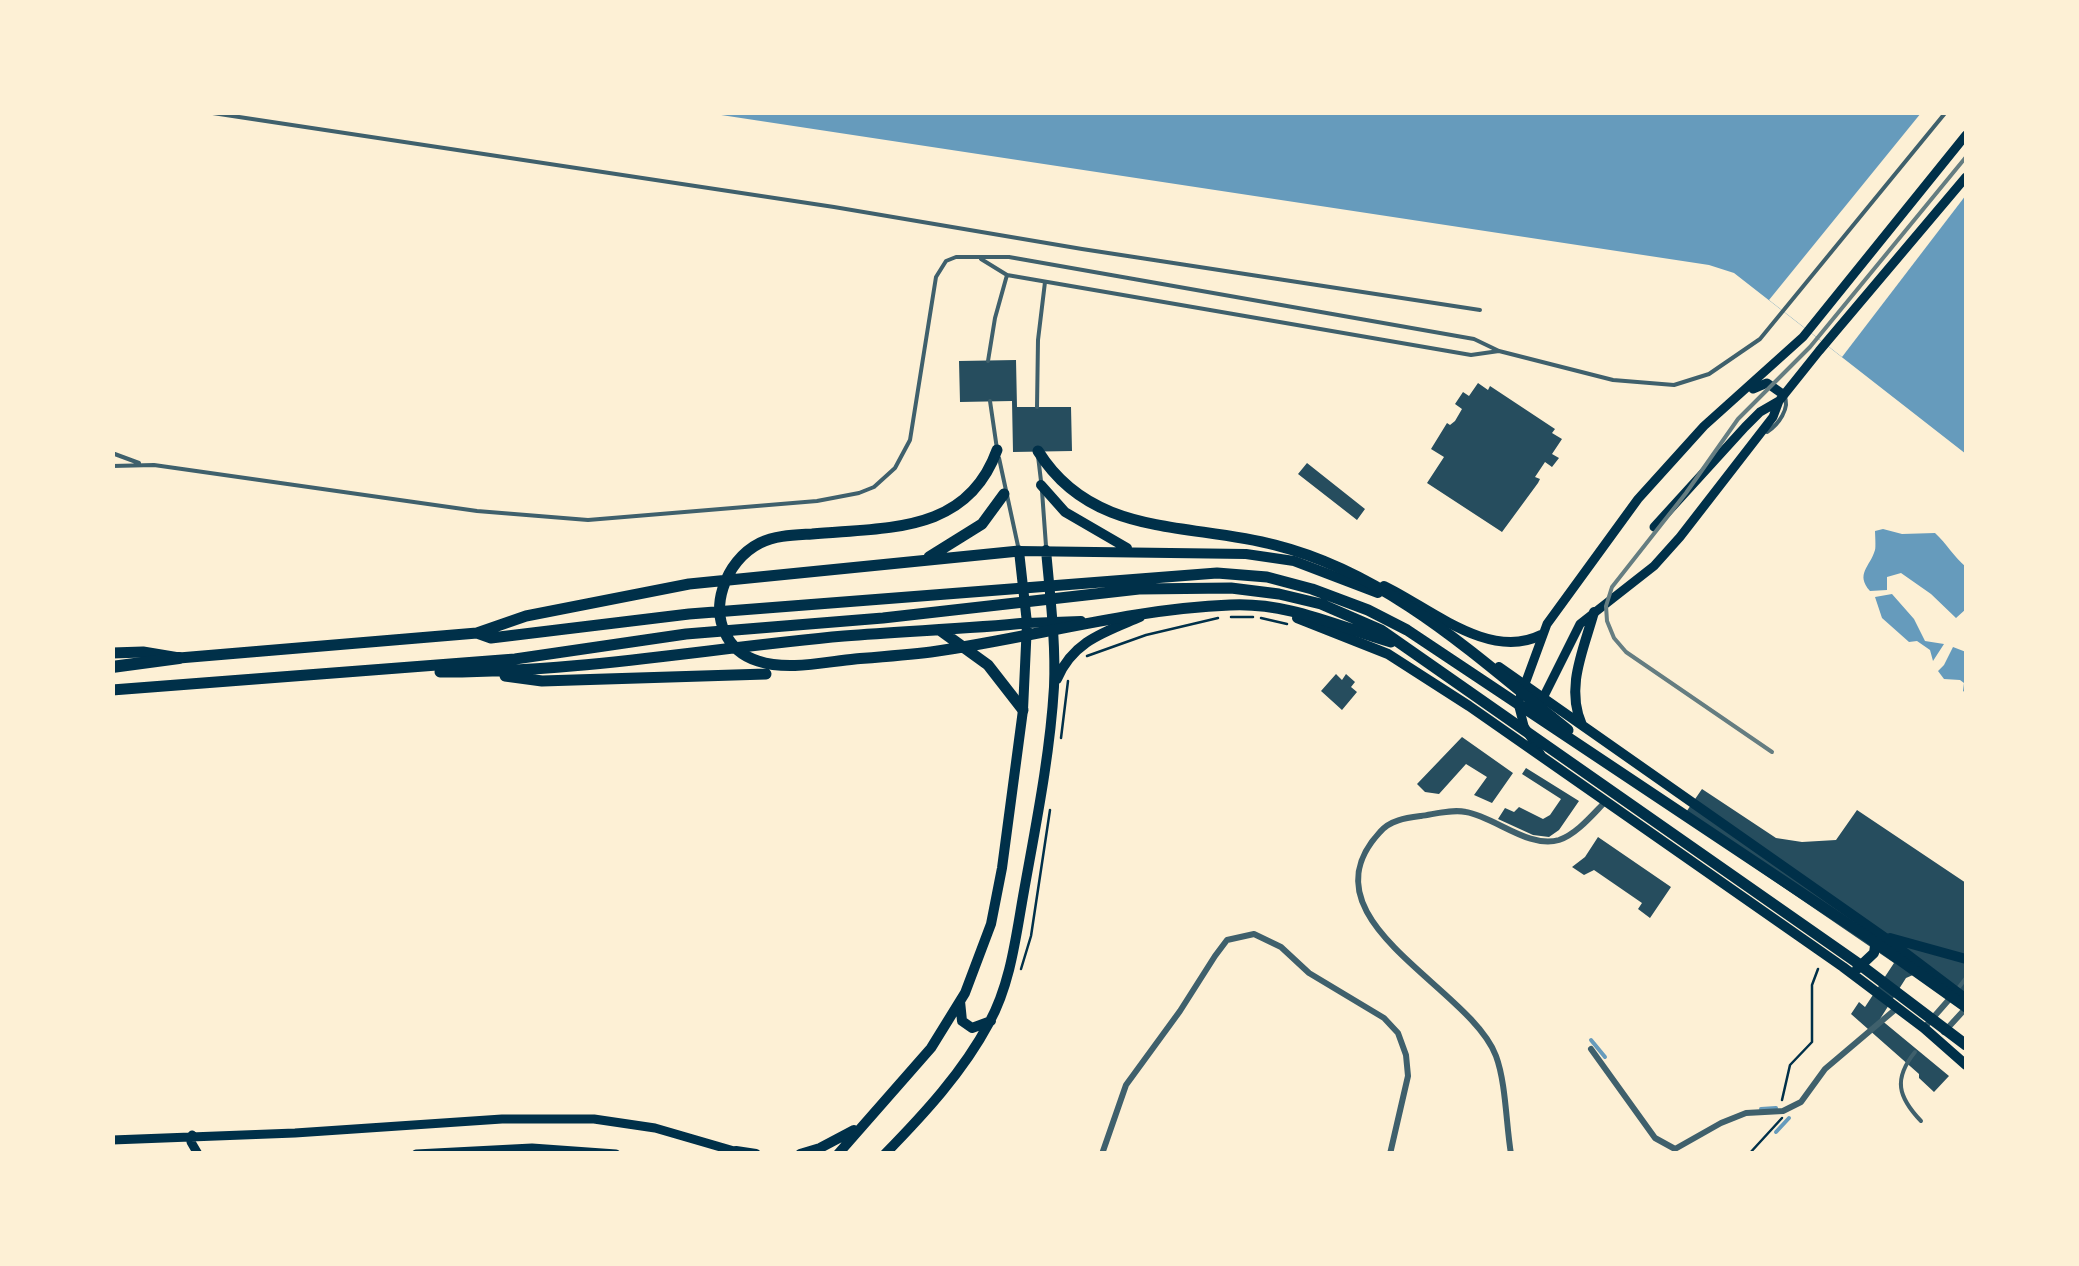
<!DOCTYPE html>
<html>
<head>
<meta charset="utf-8">
<style>
	body { margin:0 }
	#map { position:relative; width:2079px; height:1266px; overflow:hidden; background:#fdf0d5; font-family:"PT Sans Narrow",sans-serif }
	canvas { display:block }
	.frame { position:absolute; inset:0; border:115px solid #fdf0d5; pointer-events:none }
</style>
</head>
<body>
<div id="map">
<canvas width="2079" height="1266"></canvas>
<div class="frame"></div>
</div>
<script>
const ctx = document.querySelector('canvas').getContext('2d');
ctx.lineJoin = 'round';
function fill(path, color) { ctx.fillStyle = color; ctx.fill(path, 'evenodd'); }
function stroke(path, color, width, dash) { ctx.strokeStyle = color; ctx.lineWidth = width; ctx.lineCap = dash ? 'butt' : 'round'; ctx.setLineDash(dash || []); ctx.stroke(path); }
const water = new Path2D(`
	M 708,113 L 1966,113 L 1966,454 L 1734,273 L 1709,265 Z
	M 1883,529 L 1902,534 L 1935,533 C 1947,544 1954,557 1966,567 L 1966,609 L 1956,618 L 1931,594 L 1901,573 L 1887,577 L 1887,590 L 1870,591 C 1855,574 1870,567 1875,550 C 1876,548 1875,533 1875,531 Z
	M 1892,594 L 1914,619 L 1925,641 L 1944,644 L 1933,661 L 1930,650 L 1917,641 L 1909,642 L 1882,618 L 1875,597 Z
	M 1953,647 L 1966,652 L 1966,693 L 1963,691 L 1964,683 L 1960,680 L 1944,679 L 1938,671 L 1944,665 Z`);
const pier = new Path2D(`
	M 1921,113 L 1966,113 L 1966,195 L 1842,357 L 1769,300 Z`);
const stream = new Path2D(`
	M 1591,1040 L 1605,1057
	M 1761,1109 L 1776,1108
	M 1776,1132 L 1789,1118`);
const building = new Path2D(`
	M 1016,360 L 1017,407 L 1071,407 L 1072,451 L 1013,452 L 1012,401 L 960,402 L 959,361 Z
	M 1478,383 L 1488,390 L 1490,386 L 1555,429 L 1552,433 L 1562,439 L 1552,454 L 1559,458 L 1552,467 L 1545,462 L 1535,477 L 1540,479 L 1538,483 L 1502,532 L 1427,483 L 1444,457 L 1431,449 L 1447,423 L 1450,425 L 1455,421 L 1462,409 L 1455,404 L 1463,392 L 1469,396 Z
	M 1307,463 L 1365,509 L 1357,520 L 1298,474 Z
	M 1336,674 L 1342,680 L 1346,674 L 1355,682 L 1351,687 L 1357,692 L 1342,710 L 1321,691 Z
	M 1462,737 L 1513,773 L 1492,803 L 1474,795 L 1487,777 L 1466,764 L 1439,794 L 1425,792 L 1417,784 Z
	M 1526,768 L 1579,801 L 1559,830 L 1549,837 L 1533,835 L 1498,819 L 1505,808 L 1514,812 L 1519,807 L 1543,819 L 1550,815 L 1561,799 L 1522,774 Z
	M 1702,789 L 1776,838 L 1802,842 L 1836,840 L 1857,810 L 1966,883 L 1966,994 L 1929,968 L 1906,978 L 1880,1019 L 1949,1076 L 1934,1092 L 1919,1078 L 1919,1074 L 1851,1014 L 1859,1002 L 1865,1007 L 1894,963 L 1682,818 Z
	M 1598,837 L 1671,887 L 1650,918 L 1638,909 L 1642,903 L 1594,870 L 1584,875 L 1572,867 L 1585,857 Z`);
const path = new Path2D(`
	M 1231,617 L 1253,617
	M 1261,618 L 1287,624
	M 1087,656 L 1146,635 L 1218,618
	M 1061,738 L 1068,681
	M 1021,969 L 1031,936 L 1050,810
	M 1782,1100 L 1790,1065 L 1812,1042 L 1812,985 L 1818,969
	M 1749,1154 L 1782,1118`);
const service = new Path2D(`
	M 206,112 L 834,207 L 1082,249 L 1480,310
	M 981,259 L 1007,275 L 1471,355 L 1499,351
	M 988,361 L 995,318 L 1007,275
	M 990,401 L 997,449
	M 1037,407 L 1038,340 L 1045,282
	M 1767,432 C 1778,425 1791,408 1784,395
	M 112,453 L 139,463
	M 1038,456 L 1041,481
	M 999,458 L 1018,546
	M 112,466 L 154,465 L 477,511 L 588,520 L 817,501 L 859,493 L 874,487 L 895,468 L 910,440 L 936,277 L 946,261 L 956,257 L 1009,257 L 1474,339 L 1499,351 L 1613,380 L 1674,385 L 1709,374 L 1760,339 L 1946,112
	M 1042,491 L 1046,546
	M 1956,991 L 1966,978
	M 1915,1052 C 1893,1079 1898,1097 1921,1121`);
const minor = new Path2D(`
	M 1924,1028 L 1953,995
	M 1944,1032 L 1966,1008
	M 1591,1049 L 1655,1138 L 1675,1149 L 1721,1123 L 1746,1113 L 1783,1111 L 1801,1102 L 1825,1069 L 1897,1008
	M 1102,1154 L 1126,1085 L 1180,1011 L 1215,956 L 1227,940 L 1254,934 L 1281,947 L 1309,973 L 1384,1018 L 1398,1033 L 1406,1055 L 1408,1076 L 1390,1154
	M 1511,1154 C 1506,1124 1506,1083 1496,1056 C 1470,986 1298,920 1380,832 C 1390,820 1406,818 1421,816 C 1435,814 1452,809 1466,812 C 1495,817 1529,849 1559,840 C 1577,834 1593,814 1606,801`);
const secondary = new Path2D(`
	M 1753,389 L 1767,383 L 1784,395
	M 1654,527 L 1745,427 L 1760,412 L 1779,401
	M 1541,702 L 1580,624 L 1654,566 L 1680,537 L 1773,417 L 1779,401 L 1819,351 L 1966,177
	M 1541,755 L 1524,726 L 1518,703 L 1547,624 L 1638,499 L 1704,426 L 1803,337 L 1966,135
	M 192,1135 L 191,1142 L 198,1154
	M 112,1140 L 295,1133 L 502,1119 L 594,1119 L 655,1128 L 741,1153
	M 416,1154 L 532,1148 L 616,1154`);
const primary = new Path2D(`
	M 1041,485 L 1065,512 L 1127,548
	M 1384,586 C 1430,608 1489,661 1541,635
	M 1297,618 L 1388,654 L 1469,706 L 1843,967 L 1924,1028 L 1966,1065
	M 1027,623 L 1081,621
	M 1499,667 L 1884,937 L 1966,999
	M 1057,679 C 1073,641 1105,632 1140,617
	M 1582,725 C 1565,687 1584,649 1594,612
	M 1890,938 L 1966,959
	M 1857,969 L 1874,953 L 1876,939
	M 960,1001 L 962,1021 L 972,1028 L 991,1021
	M 736,1151 L 756,1154
	M 800,1154 L 820,1148 L 854,1130
	M 838,1154 L 931,1048 L 965,993 L 991,924 L 1002,868 L 1023,710 L 1027,623 L 1019,551 L 1246,554 L 1294,561 L 1378,593
	M 885,1154 C 924,1114 963,1072 989,1023 C 1011,983 1016,935 1024,891 C 1036,824 1050,755 1054,687 C 1056,642 1050,596 1046,550`);
const trunk = new Path2D(`
	M 997,450 C 967,534 887,527 812,534 C 795,535 776,535 760,543 C 742,552 729,569 723,588 C 713,619 726,651 758,661 C 788,671 824,662 855,659 C 880,657 906,655 931,652 C 1031,638 1129,609 1230,605 C 1288,602 1336,626 1391,642
	M 1038,451 C 1092,538 1187,522 1275,545 C 1390,574 1478,658 1568,730
	M 929,557 L 982,524 L 1004,494
	M 941,631 L 988,665 L 1023,710
	M 477,633 L 526,616 L 689,584 L 1019,551
	M 112,653 L 143,652 L 179,658 L 477,633 L 491,638 L 689,614 L 1217,573 L 1267,577 L 1312,589 L 1368,610 L 1407,630 L 1869,938 L 1966,1007
	M 440,672 C 575,673 709,648 844,636 C 905,631 966,629 1027,623
	M 505,676 L 542,681 L 766,674
	M 112,690 L 515,659 L 686,634 L 883,618 L 1139,589 L 1231,588 L 1279,594 L 1321,604 L 1381,630 L 1859,964 L 1966,1045`);
const motorway = new Path2D(`
	M 112,667 L 179,658`);
const rail = new Path2D(`
	M 1772,752 L 1626,652 L 1614,638 L 1607,621 L 1606,606 L 1612,587 L 1686,493 L 1738,419 L 1810,347 L 1966,157`);
fill(water, '#669bbc');
fill(pier, '#fdf0d5');
stroke(stream, '#669bbc', 4);
fill(building, '#264d5e');
stroke(path, '#003049', 2.5);
stroke(service, '#3f606c', 4);
stroke(minor, '#3f606c', 6);
stroke(secondary, '#003049', 9);
stroke(primary, '#003049', 10);
stroke(trunk, '#003049', 11);
stroke(motorway, '#003049', 12);
stroke(rail, '#657d81', 4);
</script>
</body>
</html>
